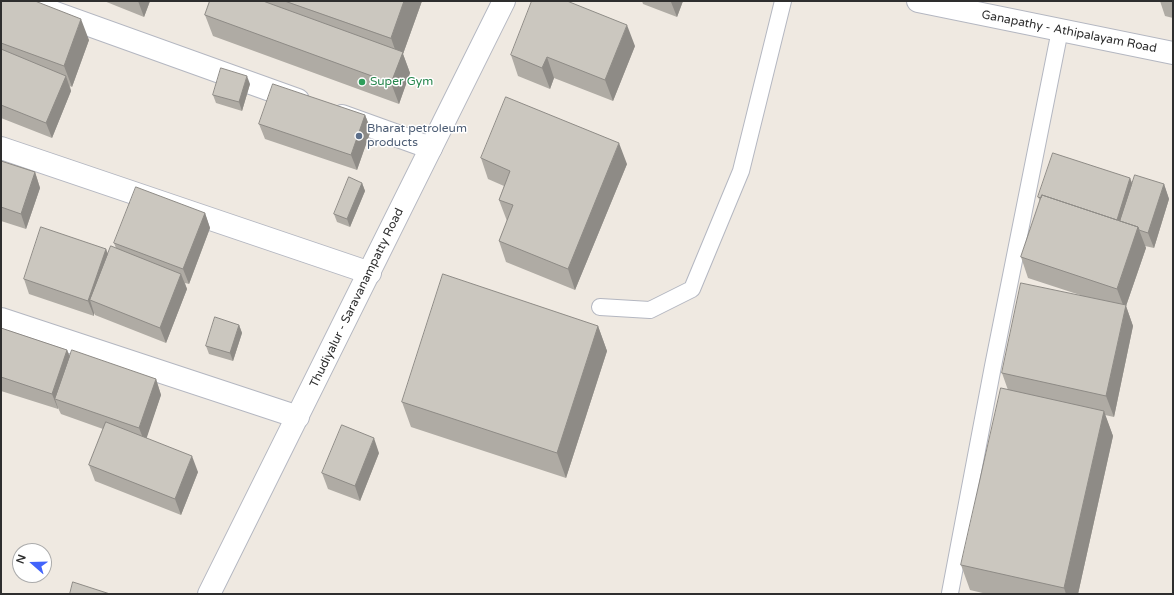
<!DOCTYPE html>
<html>
<head>
<meta charset="utf-8">
<style>
	body { margin:0 }
	#map { position:relative; width:1174px; height:595px; overflow:hidden; background:#efe9e1; font-family:"Varela Round",sans-serif }
	canvas { display:block }
	.frame { position:absolute; inset:0; border:2px solid #2e2e2e; pointer-events:none }
	.north { position:absolute; left:12px; top:543px; width:40px; height:40px; box-sizing:border-box; background:#fff; border:1px solid #ababab; border-radius:50%; rotate:290deg; font-size:11px; font-weight:700; line-height:16px; text-align:center; color:#2e2e2e }
	.north::after { content:''; display:block; margin:auto; width:14px; height:18px; background:#4264fb; clip-path:polygon(50% 0,100% 100%,50% 72%,0 100%) }
</style>
</head>
<body>
<div id="map">
<canvas width="1174" height="595"></canvas>
<div class="frame"></div>
<div class="north">N</div>
</div>
<script>
const ctx = document.querySelector('canvas').getContext('2d');
ctx.lineJoin = 'round';
function stroke(path, color, width, dash) { ctx.strokeStyle = color; ctx.lineWidth = width; ctx.lineCap = dash ? 'butt' : 'round'; ctx.setLineDash(dash || []); ctx.stroke(path); }
function fill(path, color) { ctx.fillStyle = color; ctx.fill(path, 'evenodd'); }
function drawText(font, color, halo, rows, align = 'center') {
  ctx.font = font + ' "Varela Round",sans-serif'; ctx.lineWidth = 3; ctx.setLineDash([]); ctx.textBaseline = 'middle'; ctx.strokeStyle = halo; ctx.fillStyle = color; for (const [text, x, y, turn = 0] of rows) {
    ctx.save(); ctx.translate(x, y); ctx.rotate((+turn || 0) * Math.PI / 180); ctx.textAlign = isNaN(turn) ? turn : align; if (halo) ctx.strokeText(text, 0, 0); ctx.fillText(text, 0, 0); ctx.restore();
  }
}
const service = new Path2D(`
	M 600,307 L 650,310 L 692,289 L 741,171 L 783,1
	M 950,593 L 993,366 L 1060,30`);
const minor = new Path2D(`
	M 22,1 L 298,100
	M 342,116 L 431,148
	M 1,148 L 370,273
	M 1,319 L 298,417`);
const secondary = new Path2D(`
	M 918,1 L 1173,53
	M 209,594 L 504,1`);
const wall = new Path2D(`
	M 1,1 L 89,40 L 72,87 L 70,86 L 71,91 L 52,138 L 1,118 Z
	M 104,1 L 150,1 L 144,17 Z
	M 210,1 L 422,1 L 403,54 L 410,73 L 399,104 L 213,36 L 205,15 Z
	M 642,1 L 683,1 L 677,17 L 643,4 Z
	M 1160,1 L 1173,1 L 1173,18 L 1165,16 Z
	M 635,46 L 613,101 L 554,78 L 550,89 L 518,76 L 511,55 Z
	M 250,84 L 242,111 L 216,103 L 213,95 Z
	M 365,115 L 371,130 L 357,170 L 265,139 L 259,124 Z
	M 481,158 L 627,164 L 575,290 L 506,262 L 499,241 L 507,221 L 499,200 L 504,186 L 488,179 Z
	M 1,161 L 35,172 L 40,188 L 26,229 L 1,221 Z
	M 1130,178 L 1132,183 L 1164,184 L 1169,199 L 1154,248 L 1145,246 L 1146,248 L 1126,306 L 1133,326 L 1114,417 L 1105,415 L 1113,436 L 1078,594 L 987,594 L 970,590 L 961,565 L 1008,390 L 1002,373 L 1080,295 L 1028,278 L 1021,257 L 1040,201 L 1038,197 Z
	M 362,183 L 365,191 L 350,227 L 337,222 L 334,214 Z
	M 205,213 L 210,228 L 189,284 L 185,283 L 187,289 L 166,343 L 95,315 L 94,313 L 94,316 L 29,294 L 24,279 L 106,249 L 108,254 L 116,248 L 114,243 Z
	M 239,325 L 242,333 L 233,361 L 209,354 L 206,346 Z
	M 598,326 L 607,351 L 566,478 L 411,427 L 402,402 Z
	M 1,328 L 67,350 L 70,356 L 156,379 L 161,395 L 146,438 L 198,472 L 181,515 L 95,481 L 89,465 L 103,429 L 61,414 L 58,408 L 58,409 L 1,391 Z
	M 379,453 L 360,501 L 328,489 L 322,473 Z`);
const shadedWall = new Path2D(`
	M 138,1 L 150,1 L 144,17 Z
	M 404,1 L 422,1 L 403,54 L 410,73 L 399,104 L 391,83 L 399,61 L 391,38 Z
	M 671,1 L 683,1 L 677,17 L 671,2 Z
	M 81,19 L 89,40 L 72,87 L 64,66 Z
	M 627,25 L 635,46 L 613,101 L 605,80 Z
	M 547,57 L 554,78 L 550,89 L 542,68 Z
	M 66,76 L 71,91 L 52,138 L 46,123 Z
	M 247,76 L 250,84 L 242,111 L 239,102 Z
	M 365,115 L 371,130 L 357,170 L 351,155 Z
	M 619,143 L 627,164 L 575,290 L 568,269 Z
	M 35,172 L 40,188 L 26,229 L 21,214 Z
	M 1130,178 L 1136,194 L 1125,226 L 1116,223 Z
	M 362,183 L 365,191 L 350,227 L 347,219 Z
	M 1164,184 L 1169,199 L 1154,248 L 1148,233 Z
	M 205,213 L 210,228 L 189,284 L 183,269 Z
	M 1138,227 L 1146,248 L 1126,306 L 1133,326 L 1114,417 L 1106,396 L 1125,310 L 1117,289 Z
	M 106,249 L 111,264 L 90,300 L 94,313 L 94,316 L 88,301 Z
	M 181,274 L 187,289 L 166,343 L 160,328 Z
	M 239,325 L 242,333 L 233,361 L 230,353 Z
	M 598,326 L 607,351 L 566,478 L 557,453 Z
	M 67,350 L 73,365 L 55,399 L 58,408 L 58,409 L 52,394 Z
	M 156,379 L 161,395 L 145,443 L 139,428 Z
	M 1104,411 L 1113,436 L 1078,594 L 1066,594 L 1064,588 Z
	M 374,438 L 379,453 L 360,501 L 355,486 Z
	M 192,456 L 198,472 L 181,515 L 175,499 Z`);
const building = new Path2D(`
	M 1,1 L 35,1 L 81,19 L 64,66 L 1,43 Z
	M 210,1 L 263,1 L 403,52 L 391,83 L 205,15 Z
	M 285,1 L 404,1 L 391,38 Z
	M 532,1 L 567,1 L 627,25 L 605,80 L 547,57 L 542,68 L 511,55 Z
	M 1,49 L 66,76 L 46,123 L 1,105 Z
	M 221,68 L 247,76 L 239,102 L 213,95 Z
	M 273,84 L 365,115 L 351,155 L 259,124 Z
	M 506,97 L 619,143 L 568,269 L 499,241 L 513,205 L 499,200 L 510,171 L 481,158 Z
	M 1053,153 L 1130,178 L 1117,220 L 1042,195 L 1041,198 L 1038,197 Z
	M 1,161 L 35,172 L 21,214 L 1,207 Z
	M 1135,175 L 1164,184 L 1148,233 L 1139,230 L 1138,227 L 1120,221 Z
	M 349,177 L 362,183 L 347,219 L 334,214 Z
	M 136,187 L 205,213 L 183,269 L 114,243 Z
	M 1042,195 L 1138,227 L 1117,289 L 1021,257 Z
	M 41,227 L 106,249 L 88,301 L 24,279 Z
	M 111,246 L 181,274 L 160,328 L 90,300 Z
	M 443,274 L 598,326 L 557,453 L 402,402 Z
	M 1021,283 L 1126,305 L 1106,396 L 1002,373 Z
	M 215,317 L 239,325 L 230,353 L 206,346 Z
	M 1,328 L 67,350 L 52,394 L 1,377 Z
	M 72,350 L 156,379 L 139,428 L 55,399 Z
	M 1001,388 L 1104,411 L 1064,588 L 961,565 Z
	M 106,422 L 192,456 L 175,499 L 89,465 Z
	M 342,425 L 374,438 L 355,486 L 322,473 Z
	M 73,582 L 110,594 L 70,594 Z`);
const markers = [
	[362,82,4,"#2e9e5b"],
	[359,136,4,"#5c6f8a"]
];
const streetNames = [
	["Ganapathy - Athipalayam Road",1069,32,11],
	["Thudiyalur - Saravanampatty Road",357,298,-64]
];
const leisureNames = [
	["Super Gym",370,82]
];
const serviceNames = [
	["Bharat petroleum",367,129],
	["products",367,143]
];
stroke(service, '#b4b7c1', 18);
stroke(minor, '#b4b7c1', 24);
stroke(secondary, '#b4b7c1', 24);
stroke(service, '#fff', 16);
stroke(minor, '#fff', 22);
stroke(secondary, '#fff', 22);
fill(wall, '#afaba4');
fill(shadedWall, '#8e8b86');
fill(building, '#cbc7bf');
stroke(building, '#8e8b86', 1);
for (const [x, y, r, color] of markers) { const dot = new Path2D(); dot.arc(x, y, r, 0, 2 * Math.PI); ctx.fillStyle = color; ctx.fill(dot); stroke(dot, '#fff', 1.5); }
drawText('12px', '#2e2e2e', '#fff', streetNames);
drawText('12px', '#27864d', '#fff', leisureNames, 'left');
drawText('12px', '#4e5e75', '#fff', serviceNames, 'left');
</script>
</body>
</html>
